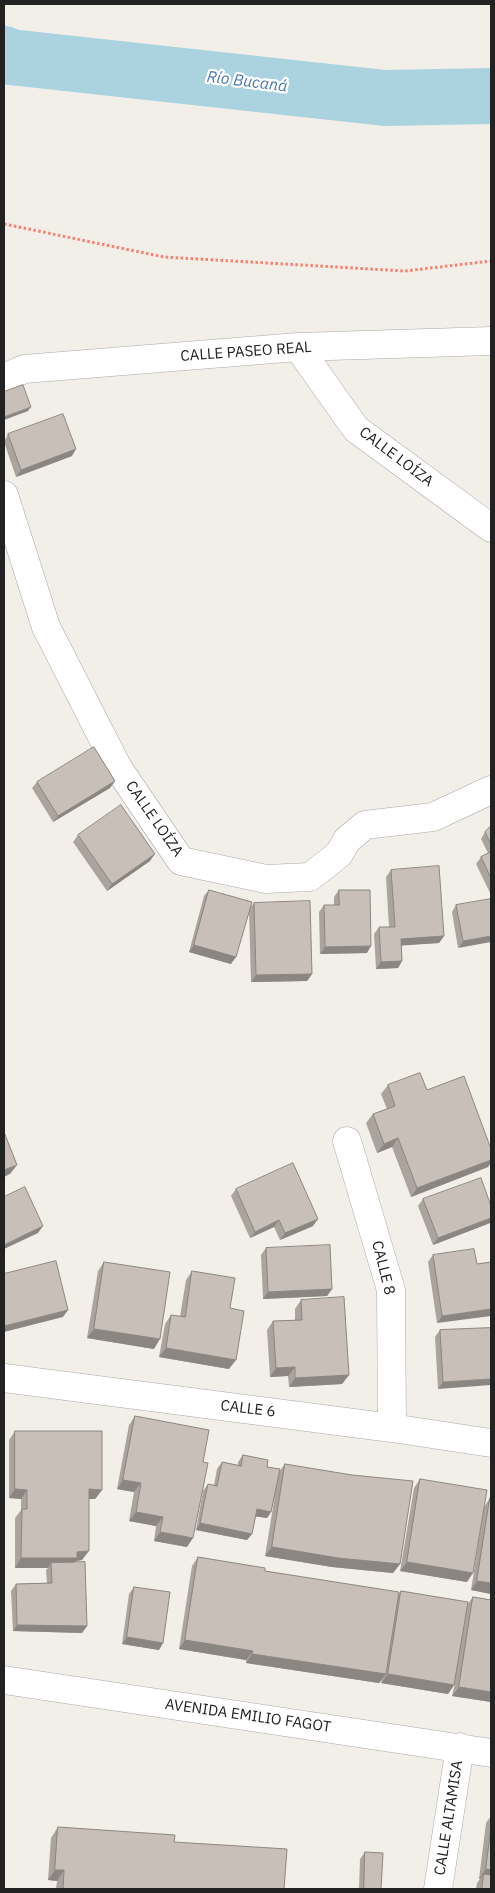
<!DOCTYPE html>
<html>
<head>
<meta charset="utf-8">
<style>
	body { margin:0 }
	#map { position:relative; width:495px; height:1893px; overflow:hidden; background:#f2efe9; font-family:"IBM Plex Sans",sans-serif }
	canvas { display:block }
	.frame { position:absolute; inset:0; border:5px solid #222; pointer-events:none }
</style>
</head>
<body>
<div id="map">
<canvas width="495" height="1893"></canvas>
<div class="frame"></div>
</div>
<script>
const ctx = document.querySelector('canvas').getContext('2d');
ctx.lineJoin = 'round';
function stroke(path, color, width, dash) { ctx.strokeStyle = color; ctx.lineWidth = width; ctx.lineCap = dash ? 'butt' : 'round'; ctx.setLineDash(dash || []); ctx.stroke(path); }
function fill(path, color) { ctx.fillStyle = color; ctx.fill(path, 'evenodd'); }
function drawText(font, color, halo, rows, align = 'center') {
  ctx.font = font + ' "IBM Plex Sans",sans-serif'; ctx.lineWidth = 4.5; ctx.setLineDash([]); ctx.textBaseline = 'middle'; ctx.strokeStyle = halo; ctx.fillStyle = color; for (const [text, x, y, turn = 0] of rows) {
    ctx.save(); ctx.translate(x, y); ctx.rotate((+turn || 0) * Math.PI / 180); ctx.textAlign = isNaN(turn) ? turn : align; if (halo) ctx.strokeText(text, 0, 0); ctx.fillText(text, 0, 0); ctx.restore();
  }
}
const river = new Path2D(`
	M 4,54 L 10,57 L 385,98 L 491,96`);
const path = new Path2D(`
	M 4,224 L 164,257 L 405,271 L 491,261`);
const minor = new Path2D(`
	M 298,347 L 356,429 L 491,528
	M 4,378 L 24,369 L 298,347 L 491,341
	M 4,495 L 46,627 L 118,768 L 181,861 L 266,879 L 310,877 L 339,854 L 347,840 L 365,825 L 433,817 L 491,790
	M 347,1141 L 391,1290 L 392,1428
	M 4,1378 L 392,1428 L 491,1443
	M 4,1680 L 491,1753
	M 438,1889 L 460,1747`);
const wall = new Path2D(`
	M 8,434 L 72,456 L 16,477 L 4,442 Z
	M 115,781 L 110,788 L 53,822 L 32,788 L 37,782 Z
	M 491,826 L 491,895 L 476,864 L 481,857 L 488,853 L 481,839 L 485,832 Z
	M 78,835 L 150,861 L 107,891 L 73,842 Z
	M 391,870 L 444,936 L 439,943 L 401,945 L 402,961 L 398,968 L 376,969 L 374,934 L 379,927 L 389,927 L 386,877 Z
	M 209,890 L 249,909 L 254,903 L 312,974 L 307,981 L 251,982 L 249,910 L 231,964 L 189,952 L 204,896 Z
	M 339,890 L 367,953 L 320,954 L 319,912 L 324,905 L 334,905 L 334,897 Z
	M 491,902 L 458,948 L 452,912 L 456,905 Z
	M 388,1085 L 427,1090 L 488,1167 L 411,1197 L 392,1147 L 377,1153 L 366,1123 L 373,1114 L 387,1109 L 381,1094 Z
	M 236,1189 L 313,1226 L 280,1240 L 274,1227 L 250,1238 L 231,1196 Z
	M 423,1199 L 490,1223 L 433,1245 L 418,1206 Z
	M 266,1248 L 332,1289 L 327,1296 L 263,1299 L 261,1255 Z
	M 433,1255 L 477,1264 L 491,1262 L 437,1323 L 428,1262 Z
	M 104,1262 L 154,1349 L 87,1338 L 98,1271 Z
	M 192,1271 L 230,1308 L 229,1369 L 159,1357 L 165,1324 L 171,1315 L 180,1317 L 186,1280 Z
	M 301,1300 L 349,1375 L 342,1384 L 289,1387 L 288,1376 L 270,1377 L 267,1330 L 273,1321 L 295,1320 L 295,1309 Z
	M 491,1328 L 438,1389 L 435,1337 L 440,1330 Z
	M 135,1416 L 187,1547 L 154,1541 L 156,1526 L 129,1521 L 134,1492 L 117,1489 L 129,1425 Z
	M 15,1431 L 102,1490 L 95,1499 L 89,1499 L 82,1560 L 76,1561 L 75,1562 L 87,1626 L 82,1633 L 13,1631 L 11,1591 L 16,1584 L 47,1583 L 46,1570 L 48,1568 L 15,1568 L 15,1518 L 21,1510 L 21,1499 L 9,1498 L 9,1440 Z
	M 243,1455 L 267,1467 L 279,1472 L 285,1464 L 400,1564 L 393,1573 L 332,1567 L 265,1556 L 275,1495 L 271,1512 L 267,1518 L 255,1516 L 252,1534 L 247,1540 L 196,1530 L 203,1491 L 208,1484 L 214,1485 L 217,1469 L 222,1462 L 238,1465 L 238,1462 Z
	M 420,1479 L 467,1582 L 400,1571 L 414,1488 Z
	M 490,1498 L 491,1594 L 471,1590 L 484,1507 Z
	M 198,1557 L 265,1571 L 398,1595 L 401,1591 L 467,1605 L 473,1597 L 491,1600 L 491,1702 L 452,1696 L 455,1683 L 454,1685 L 448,1694 L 381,1683 L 382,1680 L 379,1683 L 246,1663 L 246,1660 L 179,1649 L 192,1566 Z
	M 134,1587 L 163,1643 L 159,1650 L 122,1644 L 129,1594 Z
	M 491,1816 L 491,1889 L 476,1889 L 477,1883 L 480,1879 L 479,1879 L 486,1823 Z
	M 58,1827 L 174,1842 L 284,1889 L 56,1889 L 57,1881 L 48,1880 L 51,1838 Z
	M 365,1852 L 381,1889 L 359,1889 L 360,1859 Z`);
const shadedWall = new Path2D(`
	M 31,407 L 28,411 L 4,420 L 4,417 Z
	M 76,449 L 72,456 L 16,477 L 21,470 Z
	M 115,781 L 110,788 L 53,822 L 58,816 Z
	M 155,854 L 150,861 L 107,891 L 112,884 Z
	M 444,936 L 439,943 L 396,946 L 401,939 Z
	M 491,936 L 491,942 L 458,948 L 463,941 Z
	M 194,945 L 236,957 L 231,964 L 189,952 Z
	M 371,946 L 367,953 L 320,954 L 325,947 Z
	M 402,961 L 398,968 L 376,969 L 381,962 Z
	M 312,974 L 307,981 L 251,982 L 256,975 Z
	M 398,1138 L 392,1147 L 377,1153 L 384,1144 Z
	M 491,1160 L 491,1163 L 488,1167 L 411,1197 L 417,1188 Z
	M 17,1165 L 10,1174 L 4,1177 L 4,1170 Z
	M 491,1218 L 491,1222 L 490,1223 L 433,1245 L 438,1238 Z
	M 318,1219 L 313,1226 L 280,1240 L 285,1233 Z
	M 279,1220 L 274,1227 L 250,1238 L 255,1232 Z
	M 43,1226 L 38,1233 L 4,1249 L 4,1245 Z
	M 332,1289 L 327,1296 L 263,1299 L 268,1292 Z
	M 491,1309 L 491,1316 L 437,1323 L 442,1316 Z
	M 68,1310 L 63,1317 L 4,1332 L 4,1326 Z
	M 94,1329 L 160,1339 L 154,1349 L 87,1338 Z
	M 166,1348 L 236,1360 L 229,1369 L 159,1357 Z
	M 295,1367 L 288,1376 L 270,1377 L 276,1368 Z
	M 349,1375 L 342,1384 L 289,1387 L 295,1378 Z
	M 491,1379 L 491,1385 L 438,1389 L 443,1382 Z
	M 123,1480 L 141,1483 L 134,1492 L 117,1489 Z
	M 15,1489 L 27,1490 L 21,1499 L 9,1498 Z
	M 89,1489 L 102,1490 L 95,1499 L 83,1499 Z
	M 257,1509 L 271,1512 L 267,1518 L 252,1516 Z
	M 136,1512 L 163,1517 L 156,1526 L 129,1521 Z
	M 200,1523 L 252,1534 L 247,1540 L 196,1530 Z
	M 160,1532 L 193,1538 L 187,1547 L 154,1541 Z
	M 272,1547 L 400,1564 L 393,1573 L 332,1567 L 265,1556 Z
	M 89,1551 L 82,1560 L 76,1561 L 71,1568 L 51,1563 L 48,1568 L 15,1568 L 21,1558 L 77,1552 Z
	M 407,1562 L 473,1573 L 467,1582 L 400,1571 Z
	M 477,1581 L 491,1583 L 491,1594 L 471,1590 Z
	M 17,1625 L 87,1626 L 82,1633 L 13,1631 Z
	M 127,1637 L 163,1643 L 159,1650 L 122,1644 Z
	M 185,1640 L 253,1651 L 246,1660 L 179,1649 Z
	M 252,1654 L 386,1674 L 379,1683 L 246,1663 Z
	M 388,1674 L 454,1685 L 448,1694 L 381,1683 Z
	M 459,1687 L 491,1692 L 491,1702 L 452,1696 Z
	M 486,1869 L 491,1870 L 491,1880 L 484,1874 L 480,1879 L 479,1879 Z
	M 55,1870 L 64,1870 L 57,1881 L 48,1880 Z`);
const building = new Path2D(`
	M 23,385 L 31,407 L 4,417 L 4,392 Z
	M 63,414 L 76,449 L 21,470 L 8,434 Z
	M 94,747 L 115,781 L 58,816 L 37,782 Z
	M 121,805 L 155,854 L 112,884 L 78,835 Z
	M 491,826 L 491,844 L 485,832 Z
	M 491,852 L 491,878 L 481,857 Z
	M 439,866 L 444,936 L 401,939 L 402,961 L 381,962 L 379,927 L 395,927 L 391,870 Z
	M 209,890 L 252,902 L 236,957 L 194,945 Z
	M 339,890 L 370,890 L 371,946 L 325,947 L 324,905 L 339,905 Z
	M 491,899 L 491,936 L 463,941 L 456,905 Z
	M 310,901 L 312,974 L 256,975 L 254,903 Z
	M 420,1073 L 427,1090 L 464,1076 L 491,1149 L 491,1160 L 417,1188 L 398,1138 L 384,1144 L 373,1114 L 395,1106 L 388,1085 Z
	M 4,1132 L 17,1165 L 4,1170 Z
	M 293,1163 L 318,1219 L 285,1233 L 279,1220 L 255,1232 L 236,1189 Z
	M 481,1178 L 491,1206 L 491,1218 L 438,1238 L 423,1199 Z
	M 25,1187 L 43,1226 L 4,1245 L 4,1197 Z
	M 330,1245 L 332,1289 L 268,1292 L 266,1248 Z
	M 474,1249 L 477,1264 L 491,1262 L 491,1309 L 442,1316 L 433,1255 Z
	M 56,1261 L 68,1310 L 4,1326 L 4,1274 Z
	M 104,1262 L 170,1272 L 160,1339 L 94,1329 Z
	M 192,1271 L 235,1278 L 230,1308 L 244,1311 L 236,1360 L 166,1348 L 171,1315 L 185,1317 Z
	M 344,1297 L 349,1375 L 295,1378 L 295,1367 L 276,1368 L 273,1321 L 302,1320 L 301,1300 Z
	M 491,1328 L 491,1379 L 443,1382 L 440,1330 Z
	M 135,1416 L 209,1430 L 203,1462 L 208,1463 L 193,1538 L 160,1532 L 163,1517 L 136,1512 L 141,1483 L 123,1480 Z
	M 15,1431 L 102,1431 L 102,1490 L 89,1489 L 89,1551 L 77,1552 L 77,1558 L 21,1558 L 22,1509 L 27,1509 L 27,1490 L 15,1489 Z
	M 243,1455 L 268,1460 L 267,1467 L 280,1469 L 271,1512 L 257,1509 L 252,1534 L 200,1523 L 208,1484 L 217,1486 L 222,1462 L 241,1466 Z
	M 285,1464 L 352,1475 L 413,1481 L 400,1564 L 338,1558 L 272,1547 Z
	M 420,1479 L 487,1490 L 473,1573 L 407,1562 Z
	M 490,1498 L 491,1498 L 491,1583 L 477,1581 Z
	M 198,1557 L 265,1568 L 265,1571 L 399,1592 L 386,1674 L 252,1654 L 253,1651 L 185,1640 Z
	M 85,1562 L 87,1626 L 17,1625 L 16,1584 L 52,1583 L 51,1563 Z
	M 134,1587 L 170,1592 L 163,1643 L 127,1637 Z
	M 401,1591 L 468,1602 L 454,1685 L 388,1674 Z
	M 473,1597 L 491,1600 L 491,1692 L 459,1687 Z
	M 58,1827 L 175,1835 L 174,1842 L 287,1849 L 284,1889 L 63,1889 L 64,1870 L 55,1870 Z
	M 491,1827 L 491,1870 L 486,1869 Z
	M 365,1852 L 383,1853 L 381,1889 L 364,1889 Z
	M 484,1874 L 491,1875 L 491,1889 L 482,1889 Z`);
const streetNames = [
	["CALLE PASEO REAL",246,352,-4],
	["CALLE LOÍZA",396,457,37],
	["CALLE LOÍZA",154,819,55],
	["CALLE 8",383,1268,76],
	["CALLE 6",248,1409,7],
	["AVENIDA EMILIO FAGOT",248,1716,8],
	["CALLE ALTAMISA",449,1818,-81]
];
const waterNames = [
	["Río Bucaná",247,82,7]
];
stroke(river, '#aad3df', 56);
stroke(minor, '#a9a9a9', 29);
stroke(path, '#fa8072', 3, [2.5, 2.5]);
stroke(minor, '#fff', 28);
fill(wall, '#aba49e');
fill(shadedWall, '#8b8681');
fill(building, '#c7bfb8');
stroke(building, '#8b8681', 1);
drawText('15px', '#222', '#fff', streetNames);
drawText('italic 16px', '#4a7aab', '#fff', waterNames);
</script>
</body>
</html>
